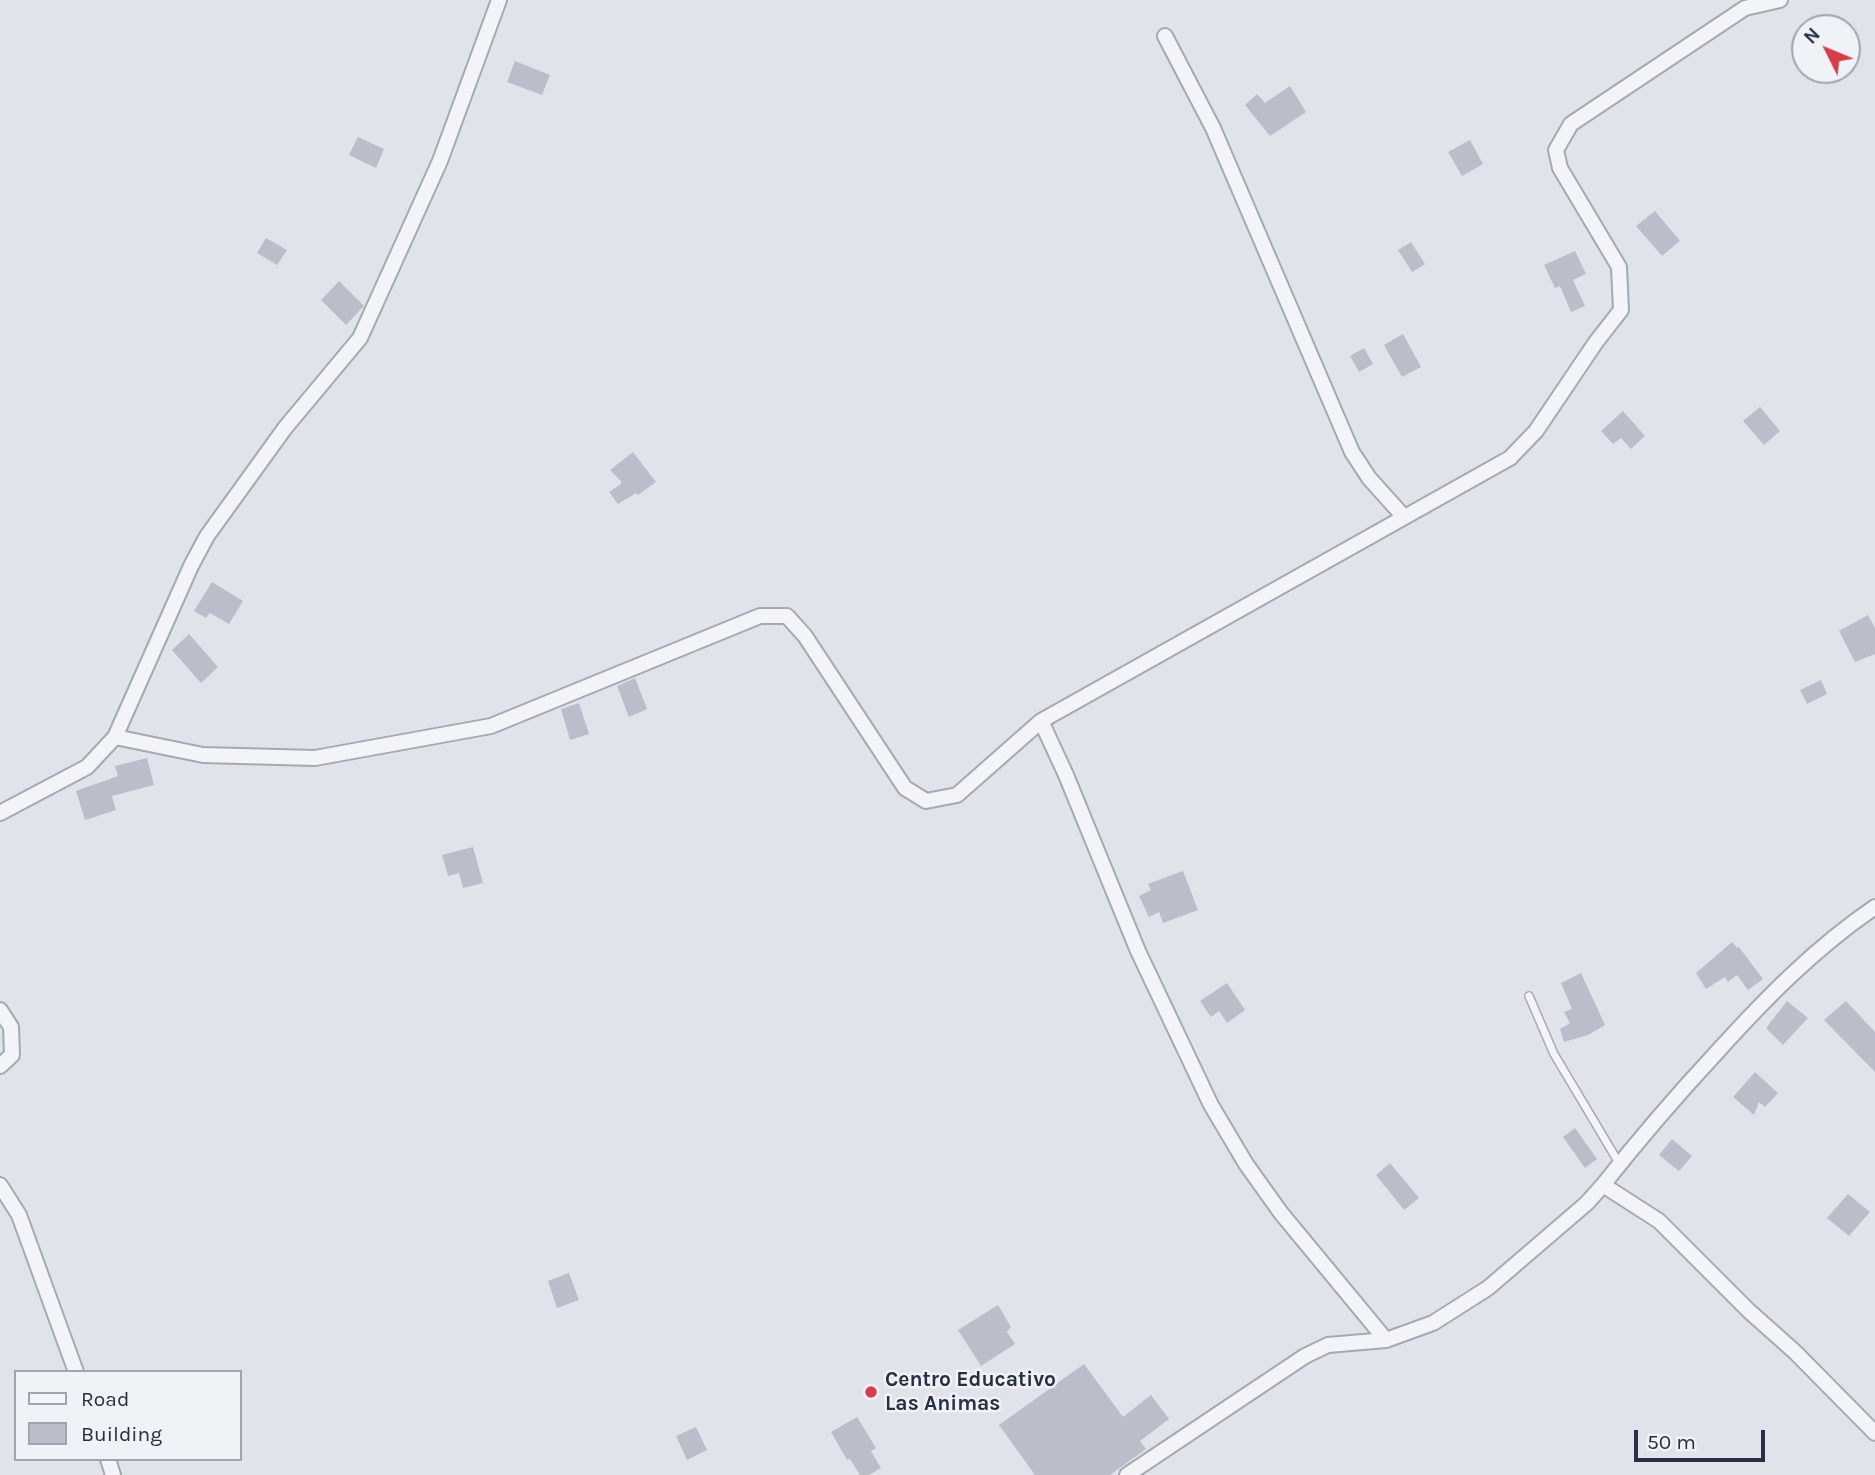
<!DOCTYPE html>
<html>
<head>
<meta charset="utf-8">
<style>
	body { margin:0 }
	#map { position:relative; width:1875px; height:1475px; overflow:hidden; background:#e0e3ea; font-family:Karla,sans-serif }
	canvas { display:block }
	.legend { position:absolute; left:14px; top:1370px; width:228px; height:91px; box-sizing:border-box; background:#eff2f7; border:2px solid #9fa4af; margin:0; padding:9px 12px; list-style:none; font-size:21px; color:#282f42 }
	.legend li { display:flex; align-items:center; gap:14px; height:35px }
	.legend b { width:35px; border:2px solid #9fa4af }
	.north { position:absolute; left:1791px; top:14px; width:70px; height:70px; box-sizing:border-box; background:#eff2f7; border:2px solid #9fa4af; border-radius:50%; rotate:313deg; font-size:19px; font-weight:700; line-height:28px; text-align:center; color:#282f42 }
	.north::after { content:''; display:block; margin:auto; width:24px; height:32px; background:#d53e49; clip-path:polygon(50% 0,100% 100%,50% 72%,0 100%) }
	.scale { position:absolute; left:1634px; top:1430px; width:131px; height:32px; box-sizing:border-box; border:4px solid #282f42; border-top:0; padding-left:9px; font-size:21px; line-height:24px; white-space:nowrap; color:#282f42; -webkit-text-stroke:5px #eff2f7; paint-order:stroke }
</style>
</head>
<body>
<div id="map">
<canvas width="1875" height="1475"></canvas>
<ul class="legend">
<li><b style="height:9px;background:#f3f4f8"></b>Road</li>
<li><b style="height:19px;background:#babeca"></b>Building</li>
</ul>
<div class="north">N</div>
<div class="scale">50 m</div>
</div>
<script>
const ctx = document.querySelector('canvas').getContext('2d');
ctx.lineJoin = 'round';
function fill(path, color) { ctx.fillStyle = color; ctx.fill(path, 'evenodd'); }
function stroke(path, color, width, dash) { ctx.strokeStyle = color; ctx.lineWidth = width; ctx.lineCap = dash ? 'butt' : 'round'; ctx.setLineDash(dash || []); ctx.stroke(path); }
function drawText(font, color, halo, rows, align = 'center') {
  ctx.font = font + ' Karla,sans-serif'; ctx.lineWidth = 5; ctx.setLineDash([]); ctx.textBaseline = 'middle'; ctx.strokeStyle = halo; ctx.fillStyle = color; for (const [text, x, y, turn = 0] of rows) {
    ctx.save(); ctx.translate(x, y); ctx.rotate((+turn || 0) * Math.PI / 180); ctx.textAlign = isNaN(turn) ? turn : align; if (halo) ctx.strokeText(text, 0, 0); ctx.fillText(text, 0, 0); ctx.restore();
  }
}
const building = new Path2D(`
	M 515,61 L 550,75 L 542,95 L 507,82 Z
	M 1290,86 L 1306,112 L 1270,136 L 1245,105 L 1257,94 L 1265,103 Z
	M 358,137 L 384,149 L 376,168 L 349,155 Z
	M 1470,140 L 1483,164 L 1462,176 L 1448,152 Z
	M 1655,211 L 1680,241 L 1662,256 L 1636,226 Z
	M 266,238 L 287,250 L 277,265 L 257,253 Z
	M 1411,242 L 1425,264 L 1412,272 L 1398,250 Z
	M 1575,251 L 1586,274 L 1573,280 L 1585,306 L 1571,312 L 1560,286 L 1555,288 L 1544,265 Z
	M 339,281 L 364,306 L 346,325 L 321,300 Z
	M 1403,334 L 1421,367 L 1402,377 L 1384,345 Z
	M 1364,348 L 1373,364 L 1359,372 L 1350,356 Z
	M 1760,407 L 1780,431 L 1764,445 L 1743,421 Z
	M 1623,411 L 1645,436 L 1631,449 L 1621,438 L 1613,444 L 1601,431 Z
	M 633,452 L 656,482 L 638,495 L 636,493 L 618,504 L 609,492 L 621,484 L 621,481 L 610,470 Z
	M 212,582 L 243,601 L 229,624 L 210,613 L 206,618 L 194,611 Z
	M 1868,615 L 1875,628 L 1875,654 L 1855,662 L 1839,631 Z
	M 189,634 L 218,667 L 201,683 L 172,650 Z
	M 635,678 L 647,709 L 629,717 L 617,686 Z
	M 1821,680 L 1827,694 L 1807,704 L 1800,690 Z
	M 579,703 L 589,734 L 570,740 L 561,709 Z
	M 147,758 L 154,785 L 112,796 L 116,810 L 85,820 L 76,791 L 118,776 L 115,766 Z
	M 473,847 L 483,883 L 463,888 L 459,873 L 448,876 L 442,855 Z
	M 1183,871 L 1198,910 L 1163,923 L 1159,912 L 1149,917 L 1139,896 L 1151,890 L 1148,884 Z
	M 1732,942 L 1737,948 L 1739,947 L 1763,979 L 1748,990 L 1737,975 L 1728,982 L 1725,977 L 1706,989 L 1696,973 Z
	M 1581,973 L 1605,1025 L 1588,1035 L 1564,1042 L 1560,1029 L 1570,1023 L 1564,1012 L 1572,1009 L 1561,983 Z
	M 1227,983 L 1245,1010 L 1227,1023 L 1219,1011 L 1211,1017 L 1200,1001 Z
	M 1787,1001 L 1808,1018 L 1783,1045 L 1766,1028 Z
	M 1846,1001 L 1875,1032 L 1875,1072 L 1824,1020 Z
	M 1755,1072 L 1778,1093 L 1765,1107 L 1759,1102 L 1754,1115 L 1733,1097 Z
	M 1575,1128 L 1597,1159 L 1585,1168 L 1563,1137 Z
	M 1672,1139 L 1692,1156 L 1679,1171 L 1659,1155 Z
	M 1390,1163 L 1419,1198 L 1404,1210 L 1376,1175 Z
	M 1848,1194 L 1870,1212 L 1849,1236 L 1827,1218 Z
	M 569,1273 L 579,1300 L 557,1308 L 548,1281 Z
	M 998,1305 L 1011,1327 L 1007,1332 L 1015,1344 L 981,1366 L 958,1330 Z
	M 1084,1364 L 1123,1417 L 1151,1395 L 1169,1419 L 1140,1441 L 1146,1449 L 1110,1475 L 1035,1475 L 999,1425 Z
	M 857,1417 L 876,1448 L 871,1451 L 881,1468 L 869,1475 L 860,1475 L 850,1459 L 847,1460 L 831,1432 Z
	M 696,1427 L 707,1450 L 687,1460 L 676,1436 Z`);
const lane = new Path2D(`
	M 1529,996 L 1554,1054 L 1619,1163`);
const street = new Path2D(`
	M 1165,36 L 1213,128 L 1352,452 L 1369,478 L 1404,517
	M 1041,721 L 1066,775 L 1138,951 L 1211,1105 L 1246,1164 L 1281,1213 L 1386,1340
	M 115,737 L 203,755 L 315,758 L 491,726 L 760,616 L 787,616 L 805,636 L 905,788 L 926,801 L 957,795 L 1041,721 L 1510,458 L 1536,431 L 1596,342 L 1621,310 L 1619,267 L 1560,168 L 1556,150 L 1571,124 L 1745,8 L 1780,0
	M 0,813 L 87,767 L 115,737 L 191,566 L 207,536 L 285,428 L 360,338 L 440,161 L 499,0
	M 0,1010 L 11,1027 L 12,1055 L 0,1066
	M 0,1185 L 19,1215 L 76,1372
	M 1603,1185 C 1640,1138 1678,1094 1718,1051 C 1766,998 1815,948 1875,907
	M 108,1459 L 113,1475
	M 1127,1475 L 1305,1356 L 1328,1345 L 1386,1340 L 1433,1323 L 1488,1288 L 1587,1203 L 1603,1185 L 1659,1221 L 1749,1311 L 1795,1352 L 1875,1433`);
const markers = [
	[871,1392,7,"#d53e49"]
];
const poiNames = [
	["Centro Educativo",885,1380],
	["Las Animas",885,1404]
];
fill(building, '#babeca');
stroke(lane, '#a5a9b4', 10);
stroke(street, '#a5a9b4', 18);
stroke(lane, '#f3f4f8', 7);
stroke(street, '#f3f4f8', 14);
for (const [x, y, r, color] of markers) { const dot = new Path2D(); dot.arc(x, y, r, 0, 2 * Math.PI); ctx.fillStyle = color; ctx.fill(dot); stroke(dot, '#eff2f7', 2.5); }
drawText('bold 21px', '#282f42', '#eff2f7', poiNames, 'left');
</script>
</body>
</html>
